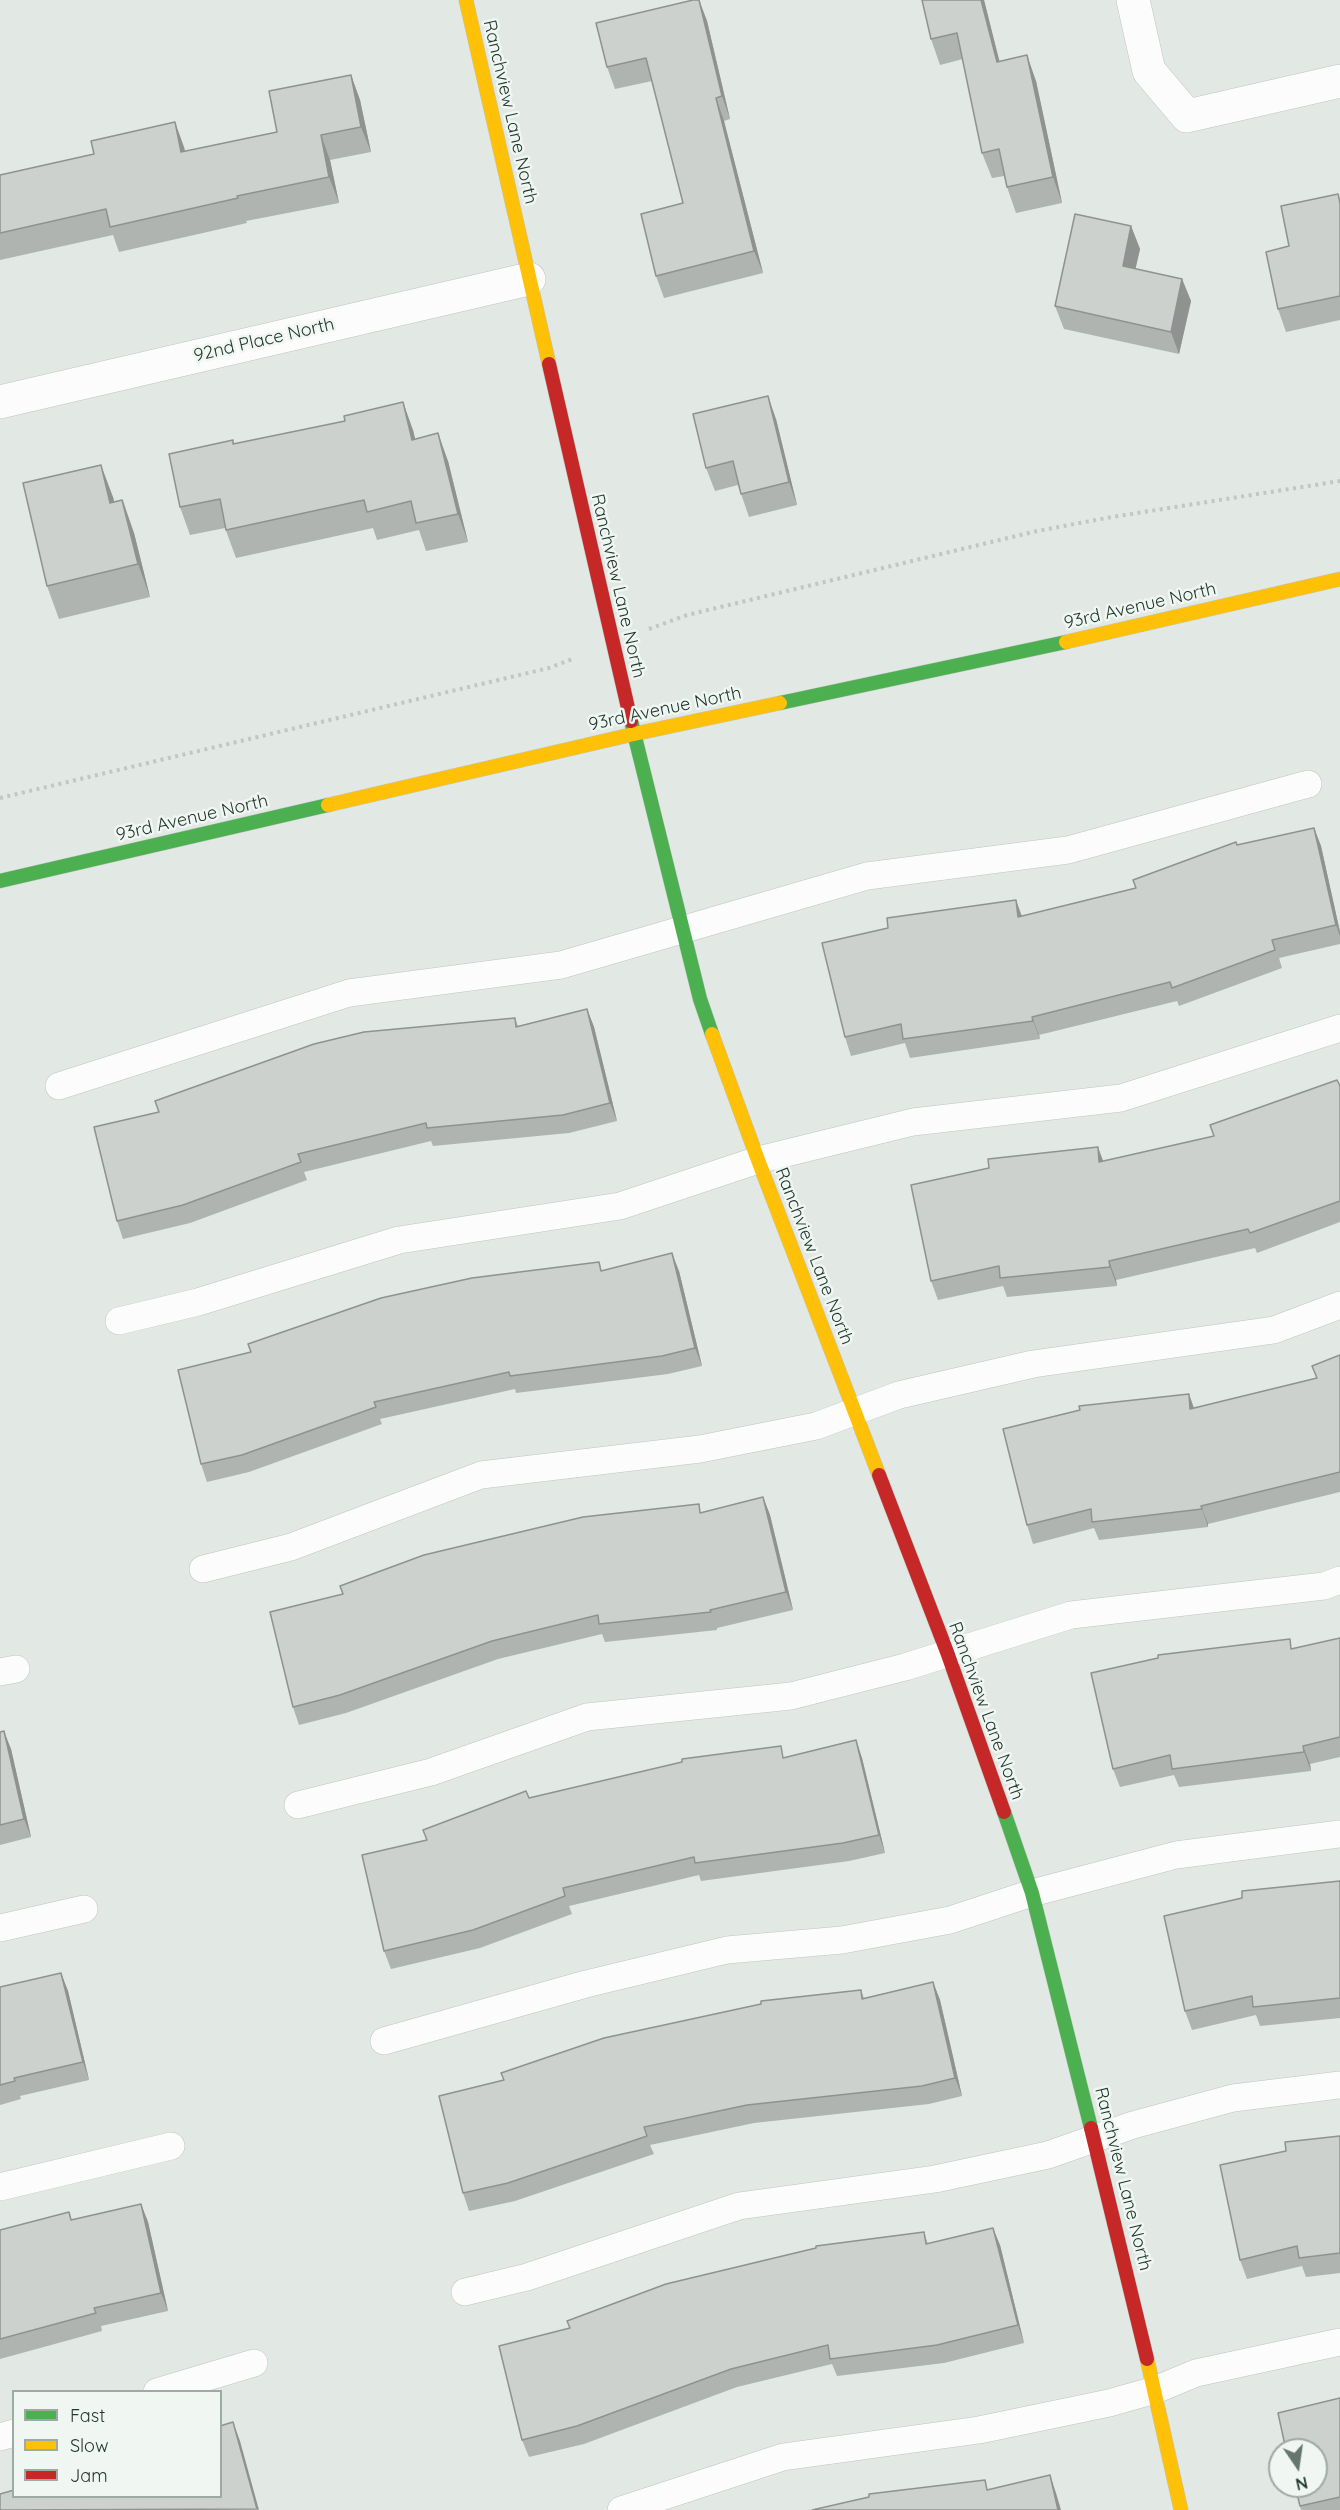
<!DOCTYPE html>
<html>
<head>
<meta charset="utf-8">
<style>
	body { margin:0 }
	#map { position:relative; width:1340px; height:2510px; overflow:hidden; background:#e2e8e4; font-family:Quicksand,sans-serif }
	canvas { display:block }
	.legend { position:absolute; left:12px; top:2390px; width:210px; height:108px; box-sizing:border-box; background:#f0f6f2; border:2px solid #9eaaa4; margin:0; padding:8px 10px; list-style:none; font-size:18px; color:#22382e }
	.legend li { display:flex; align-items:center; gap:12px; height:30px }
	.legend b { width:30px; border:2px solid #9eaaa4 }
	.north { position:absolute; left:1268px; top:2438px; width:60px; height:60px; box-sizing:border-box; background:#f0f6f2; border:2px solid #9eaaa4; border-radius:50%; rotate:167deg; font-size:16px; font-weight:700; line-height:24px; text-align:center; color:#22382e }
	.north::after { content:''; display:block; margin:auto; width:21px; height:27px; background:#65766e; clip-path:polygon(50% 0,100% 100%,50% 72%,0 100%) }
</style>
</head>
<body>
<div id="map">
<canvas width="1340" height="2510"></canvas>
<ul class="legend">
<li><b style="height:8px;background:#4caf50"></b>Fast</li>
<li><b style="height:8px;background:#ffc107"></b>Slow</li>
<li><b style="height:8px;background:#c62828"></b>Jam</li>
</ul>
<div class="north">N</div>
</div>
<script>
const ctx = document.querySelector('canvas').getContext('2d');
ctx.lineJoin = 'round';
function stroke(path, color, width, dash) { ctx.strokeStyle = color; ctx.lineWidth = width; ctx.lineCap = dash ? 'butt' : 'round'; ctx.setLineDash(dash || []); ctx.stroke(path); }
function fill(path, color) { ctx.fillStyle = color; ctx.fill(path, 'evenodd'); }
function drawText(font, color, halo, rows, align = 'center') {
  ctx.font = font + ' Quicksand,sans-serif'; ctx.lineWidth = 5; ctx.setLineDash([]); ctx.textBaseline = 'middle'; ctx.strokeStyle = halo; ctx.fillStyle = color; for (const [text, x, y, turn = 0] of rows) {
    ctx.save(); ctx.translate(x, y); ctx.rotate((+turn || 0) * Math.PI / 180); ctx.textAlign = isNaN(turn) ? turn : align; if (halo) ctx.strokeText(text, 0, 0); ctx.fillText(text, 0, 0); ctx.restore();
  }
}
const path = new Path2D(`
	M 649,629 L 687,615 L 1037,531 L 1112,517 L 1340,481
	M 0,798 L 549,668 L 575,658`);
const lane = new Path2D(`
	M 59,1086 L 349,993 L 561,965 L 867,876 L 1068,850 L 1308,784
	M 119,1321 L 198,1302 L 399,1240 L 620,1206 L 758,1160 L 913,1122 L 1121,1098 L 1340,1028
	M 203,1569 L 291,1547 L 481,1475 L 700,1449 L 816,1426 L 899,1395 L 1033,1364 L 1274,1330 L 1340,1305
	M 0,1672 L 16,1669
	M 298,1805 L 431,1772 L 587,1717 L 791,1696 L 905,1667 L 1071,1615 L 1324,1586 L 1340,1580
	M 0,1928 L 84,1909
	M 384,2041 L 586,1984 L 727,1950 L 842,1940 L 950,1920 L 1032,1893 L 1176,1855 L 1340,1834
	M 0,2187 L 171,2146
	M 465,2292 L 527,2277 L 739,2206 L 935,2179 L 1048,2155 L 1133,2125 L 1233,2098 L 1340,2085
	M 157,2392 L 254,2363
	M 0,2437 L 14,2433
	M 621,2510 L 783,2457 L 979,2430 L 1109,2403 L 1155,2390 L 1196,2373 L 1340,2342`);
const street = new Path2D(`
	M 1133,0 L 1149,71 L 1187,116 L 1340,81
	M 0,402 L 529,279`);
const fast = new Path2D(`
	M 780,703 L 1066,642
	M 631,721 L 700,999 L 712,1034
	M 0,881 L 328,805
	M 1004,1812 L 1032,1893 L 1091,2128`);
const slow = new Path2D(`
	M 466,0 L 549,364
	M 1066,642 L 1340,579
	M 328,805 L 634,734 L 780,703
	M 712,1034 L 758,1160 L 879,1475
	M 1147,2359 L 1181,2510`);
const jam = new Path2D(`
	M 549,364 L 631,721
	M 879,1475 L 947,1652 L 1004,1812
	M 1091,2128 L 1147,2359`);
const wall = new Path2D(`
	M 699,0 L 707,21 L 730,119 L 724,121 L 763,273 L 664,298 L 656,276 L 683,203 L 652,81 L 615,89 L 607,67 Z
	M 922,0 L 984,0 L 999,61 L 1036,81 L 1062,203 L 1016,213 L 1007,187 L 1004,176 L 992,178 L 982,153 L 963,59 L 940,65 L 931,39 Z
	M 351,75 L 360,100 L 371,152 L 330,160 L 339,203 L 246,221 L 247,223 L 119,252 L 113,235 L 0,260 L 0,175 L 94,154 L 184,147 L 185,151 L 277,132 Z
	M 1340,199 L 1340,320 L 1286,332 L 1278,309 L 1289,246 Z
	M 1131,226 L 1140,249 L 1135,269 L 1182,279 L 1191,301 L 1179,354 L 1064,329 L 1055,306 Z
	M 776,419 L 797,505 L 749,517 L 738,485 L 715,491 L 706,468 Z
	M 413,430 L 415,439 L 448,461 L 468,542 L 426,551 L 419,530 L 377,540 L 373,528 L 236,558 L 225,528 L 190,535 L 180,507 L 233,440 L 234,444 Z
	M 113,497 L 114,502 L 123,500 L 134,533 L 150,597 L 59,619 L 47,586 Z
	M 1314,828 L 1321,846 L 1340,932 L 1340,944 L 1279,958 L 1282,968 L 1179,1006 L 1177,1001 L 1039,1035 L 1040,1039 L 910,1058 L 905,1043 L 851,1056 L 845,1037 L 1016,900 L 1022,916 L 1136,888 L 1237,845 Z
	M 587,1009 L 594,1027 L 617,1121 L 569,1133 L 433,1146 L 431,1141 L 304,1172 L 307,1180 L 190,1223 L 123,1239 L 117,1221 L 159,1112 L 515,1018 L 518,1026 Z
	M 1340,1086 L 1340,1222 L 1257,1253 L 1255,1248 L 1116,1280 L 1117,1286 L 1007,1297 L 1003,1286 L 938,1300 L 931,1281 L 1103,1161 L 1214,1136 Z
	M 603,1271 L 679,1271 L 702,1366 L 668,1374 L 516,1393 L 515,1389 L 380,1419 L 382,1424 L 249,1472 L 207,1482 L 201,1464 Z
	M 1340,1355 L 1340,1492 L 1208,1524 L 1208,1527 L 1099,1540 L 1094,1528 L 1033,1544 L 1027,1525 L 1189,1394 L 1194,1408 L 1316,1378 Z
	M 763,1497 L 770,1515 L 793,1610 L 717,1628 L 717,1630 L 605,1642 L 602,1634 L 498,1659 L 346,1713 L 299,1725 L 293,1707 L 702,1513 Z
	M 1340,1638 L 1340,1757 L 1310,1764 L 1311,1771 L 1179,1787 L 1174,1775 L 1120,1787 L 1113,1769 L 1294,1648 Z
	M 0,1732 L 11,1749 L 31,1837 L 0,1845 Z
	M 856,1740 L 862,1758 L 885,1853 L 849,1861 L 701,1881 L 699,1875 L 569,1906 L 572,1914 L 480,1948 L 391,1969 L 384,1951 L 427,1840 L 529,1798 L 786,1757 Z
	M 1340,1881 L 1340,2018 L 1260,2026 L 1256,2015 L 1192,2030 L 1185,2011 Z
	M 61,1973 L 68,1991 L 89,2080 L 20,2096 L 21,2099 L 0,2105 L 0,1987 Z
	M 933,1982 L 940,2000 L 962,2096 L 929,2104 L 754,2123 L 650,2145 L 654,2154 L 515,2201 L 469,2211 L 463,2193 L 861,1990 L 864,1998 Z
	M 1340,2136 L 1340,2273 L 1306,2277 L 1302,2266 L 1247,2279 L 1240,2260 L 1286,2151 Z
	M 141,2204 L 148,2222 L 168,2311 L 101,2326 L 102,2331 L 0,2359 L 0,2230 L 72,2220 Z
	M 924,2232 L 928,2244 L 1000,2245 L 1024,2343 L 944,2363 L 837,2376 L 832,2364 L 737,2387 L 584,2444 L 529,2457 L 522,2440 L 570,2328 Z
	M 1340,2398 L 1340,2510 L 1301,2510 L 1300,2506 Z`);
const shadedWall = new Path2D(`
	M 699,0 L 707,21 L 730,119 L 722,96 Z
	M 981,0 L 984,0 L 1006,87 L 997,62 Z
	M 1027,55 L 1036,81 L 1062,203 L 1053,177 Z
	M 351,75 L 360,100 L 371,152 L 361,127 Z
	M 716,98 L 724,121 L 763,273 L 754,251 Z
	M 175,122 L 184,147 L 190,177 L 181,152 Z
	M 321,135 L 330,160 L 339,203 L 329,177 Z
	M 1131,226 L 1140,249 L 1131,289 L 1123,266 Z
	M 1182,279 L 1191,301 L 1179,354 L 1171,332 Z
	M 768,396 L 776,419 L 797,505 L 789,482 Z
	M 403,402 L 413,430 L 422,468 L 412,440 Z
	M 438,433 L 448,461 L 468,542 L 458,514 Z
	M 101,465 L 113,497 L 122,536 L 110,503 Z
	M 122,500 L 134,533 L 150,597 L 138,564 Z
	M 1314,828 L 1321,846 L 1340,932 L 1340,936 L 1336,925 Z
	M 1016,900 L 1022,918 L 1018,917 Z
	M 587,1009 L 594,1027 L 617,1121 L 610,1103 Z
	M 1032,1017 L 1039,1035 L 1040,1039 L 1033,1021 Z
	M 1098,1147 L 1105,1166 L 1099,1162 Z
	M 672,1253 L 679,1271 L 702,1366 L 695,1348 Z
	M 1109,1261 L 1116,1280 L 1117,1286 L 1110,1267 Z
	M 1189,1394 L 1195,1412 L 1190,1409 Z
	M 763,1497 L 770,1515 L 793,1610 L 786,1592 Z
	M 1201,1506 L 1208,1524 L 1208,1527 Z
	M 4,1731 L 11,1749 L 31,1837 L 24,1819 Z
	M 856,1740 L 862,1758 L 885,1853 L 879,1835 Z
	M 1303,1746 L 1310,1764 L 1311,1771 L 1304,1752 Z
	M 61,1973 L 68,1991 L 89,2080 L 83,2062 Z
	M 933,1982 L 940,2000 L 962,2096 L 955,2078 Z
	M 141,2204 L 148,2222 L 168,2311 L 161,2293 Z
	M 993,2228 L 1000,2245 L 1024,2343 L 1018,2325 Z
	M 233,2422 L 240,2441 L 259,2510 L 257,2509 Z
	M 1050,2475 L 1056,2493 L 1061,2510 L 1058,2510 Z`);
const building = new Path2D(`
	M 693,0 L 699,0 L 722,96 L 716,98 L 754,251 L 656,276 L 641,214 L 683,203 L 646,58 L 607,67 L 596,23 Z
	M 922,0 L 981,0 L 997,62 L 1027,55 L 1053,177 L 1007,187 L 999,149 L 982,153 L 957,33 L 931,39 Z
	M 351,75 L 361,127 L 321,135 L 329,177 L 237,196 L 238,198 L 110,227 L 106,209 L 0,233 L 0,175 L 94,154 L 91,141 L 175,122 L 181,152 L 277,132 L 269,91 Z
	M 1338,194 L 1340,203 L 1340,296 L 1278,309 L 1266,252 L 1289,246 L 1281,206 Z
	M 1075,214 L 1131,226 L 1123,266 L 1182,279 L 1171,332 L 1055,306 Z
	M 768,396 L 789,482 L 741,494 L 733,461 L 706,468 L 693,414 Z
	M 403,402 L 412,440 L 438,433 L 458,514 L 416,523 L 411,501 L 367,512 L 364,500 L 226,530 L 220,499 L 180,507 L 169,454 L 233,440 L 233,444 L 345,421 L 344,416 Z
	M 101,465 L 110,503 L 122,500 L 138,564 L 47,586 L 23,483 Z
	M 1314,828 L 1336,925 L 1272,940 L 1275,950 L 1172,988 L 1170,982 L 1032,1017 L 1033,1021 L 903,1039 L 901,1024 L 845,1037 L 822,943 L 888,928 L 887,918 L 1016,900 L 1018,917 L 1136,888 L 1133,880 L 1236,842 L 1237,845 Z
	M 587,1009 L 610,1103 L 563,1115 L 427,1128 L 426,1123 L 298,1154 L 301,1162 L 183,1205 L 117,1221 L 94,1127 L 159,1112 L 155,1101 L 314,1044 L 364,1032 L 515,1018 L 516,1027 Z
	M 1337,1080 L 1340,1086 L 1340,1201 L 1250,1233 L 1248,1229 L 1109,1261 L 1110,1267 L 1000,1278 L 999,1266 L 931,1281 L 911,1185 L 989,1168 L 988,1159 L 1098,1147 L 1099,1162 L 1214,1136 L 1210,1125 Z
	M 672,1253 L 695,1348 L 662,1356 L 510,1376 L 509,1372 L 374,1402 L 376,1407 L 242,1455 L 201,1464 L 178,1370 L 251,1352 L 248,1344 L 381,1298 L 472,1278 L 599,1262 L 601,1271 Z
	M 1340,1355 L 1340,1472 L 1201,1506 L 1202,1509 L 1092,1522 L 1091,1509 L 1027,1525 L 1003,1429 L 1080,1410 L 1079,1406 L 1189,1394 L 1190,1409 L 1317,1378 L 1312,1366 Z
	M 763,1497 L 786,1592 L 710,1610 L 711,1612 L 599,1624 L 598,1615 L 492,1641 L 340,1695 L 293,1707 L 270,1612 L 343,1594 L 340,1586 L 424,1555 L 583,1517 L 699,1504 L 700,1513 Z
	M 1340,1638 L 1340,1737 L 1303,1746 L 1304,1752 L 1172,1769 L 1170,1755 L 1113,1769 L 1091,1673 L 1158,1658 L 1158,1655 L 1290,1639 L 1291,1649 Z
	M 4,1731 L 24,1819 L 0,1825 L 0,1732 Z
	M 856,1740 L 879,1835 L 843,1843 L 695,1863 L 694,1857 L 563,1888 L 565,1896 L 473,1930 L 384,1951 L 362,1855 L 427,1840 L 423,1830 L 526,1791 L 529,1798 L 682,1762 L 682,1759 L 781,1746 L 783,1758 Z
	M 1340,1881 L 1340,1998 L 1253,2007 L 1252,1996 L 1185,2011 L 1164,1916 L 1242,1898 L 1242,1891 Z
	M 61,1973 L 83,2062 L 14,2078 L 15,2081 L 0,2085 L 0,1987 Z
	M 933,1982 L 955,2078 L 922,2086 L 747,2105 L 644,2127 L 647,2136 L 508,2183 L 463,2193 L 439,2096 L 504,2080 L 501,2073 L 604,2038 L 761,2004 L 761,2001 L 861,1990 L 862,1999 Z
	M 1340,2136 L 1340,2253 L 1299,2258 L 1297,2246 L 1240,2260 L 1220,2165 L 1286,2151 L 1285,2142 Z
	M 141,2204 L 161,2293 L 94,2308 L 96,2313 L 0,2339 L 0,2230 L 69,2212 L 71,2220 Z
	M 993,2228 L 1018,2325 L 937,2345 L 830,2359 L 828,2345 L 731,2369 L 577,2426 L 522,2440 L 499,2346 L 570,2328 L 567,2321 L 666,2284 L 816,2248 L 816,2246 L 924,2232 L 926,2244 Z
	M 1340,2398 L 1340,2497 L 1300,2506 L 1295,2486 L 1316,2486 L 1316,2450 L 1286,2450 L 1278,2413 Z
	M 233,2422 L 257,2509 L 0,2510 L 0,2494 L 14,2490 L 14,2496 L 220,2496 L 220,2426 Z
	M 1050,2475 L 1058,2510 L 812,2510 L 869,2497 L 869,2494 L 985,2480 L 987,2490 Z`);
const streetNames = [
	["Ranchview Lane North",510,112,77],
	["92nd Place North",264,340,-13],
	["Ranchview Lane North",618,586,77],
	["93rd Avenue North",1140,606,-13],
	["93rd Avenue North",665,709,-12],
	["93rd Avenue North",192,818,-13],
	["Ranchview Lane North",814,1256,69],
	["Ranchview Lane North",986,1711,70],
	["Ranchview Lane North",1123,2179,76]
];
stroke(lane, '#bfc4c1', 28);
stroke(street, '#bfc4c1', 34);
stroke(fast, '#bec5c1', 15);
stroke(slow, '#bec5c1', 15);
stroke(jam, '#bec5c1', 15);
stroke(path, '#bfc8c3', 4, [3, 4.5]);
stroke(lane, '#fbfcfb', 27);
stroke(street, '#fbfcfb', 33);
stroke(fast, '#4caf50', 14);
stroke(slow, '#ffc107', 14);
stroke(jam, '#c62828', 14);
fill(wall, '#afb4b1');
fill(shadedWall, '#8f9290');
fill(building, '#ccd1ce');
stroke(building, '#8f9290', 1.5);
drawText('18px', '#22382e', '#f0f6f2', streetNames);
</script>
</body>
</html>
